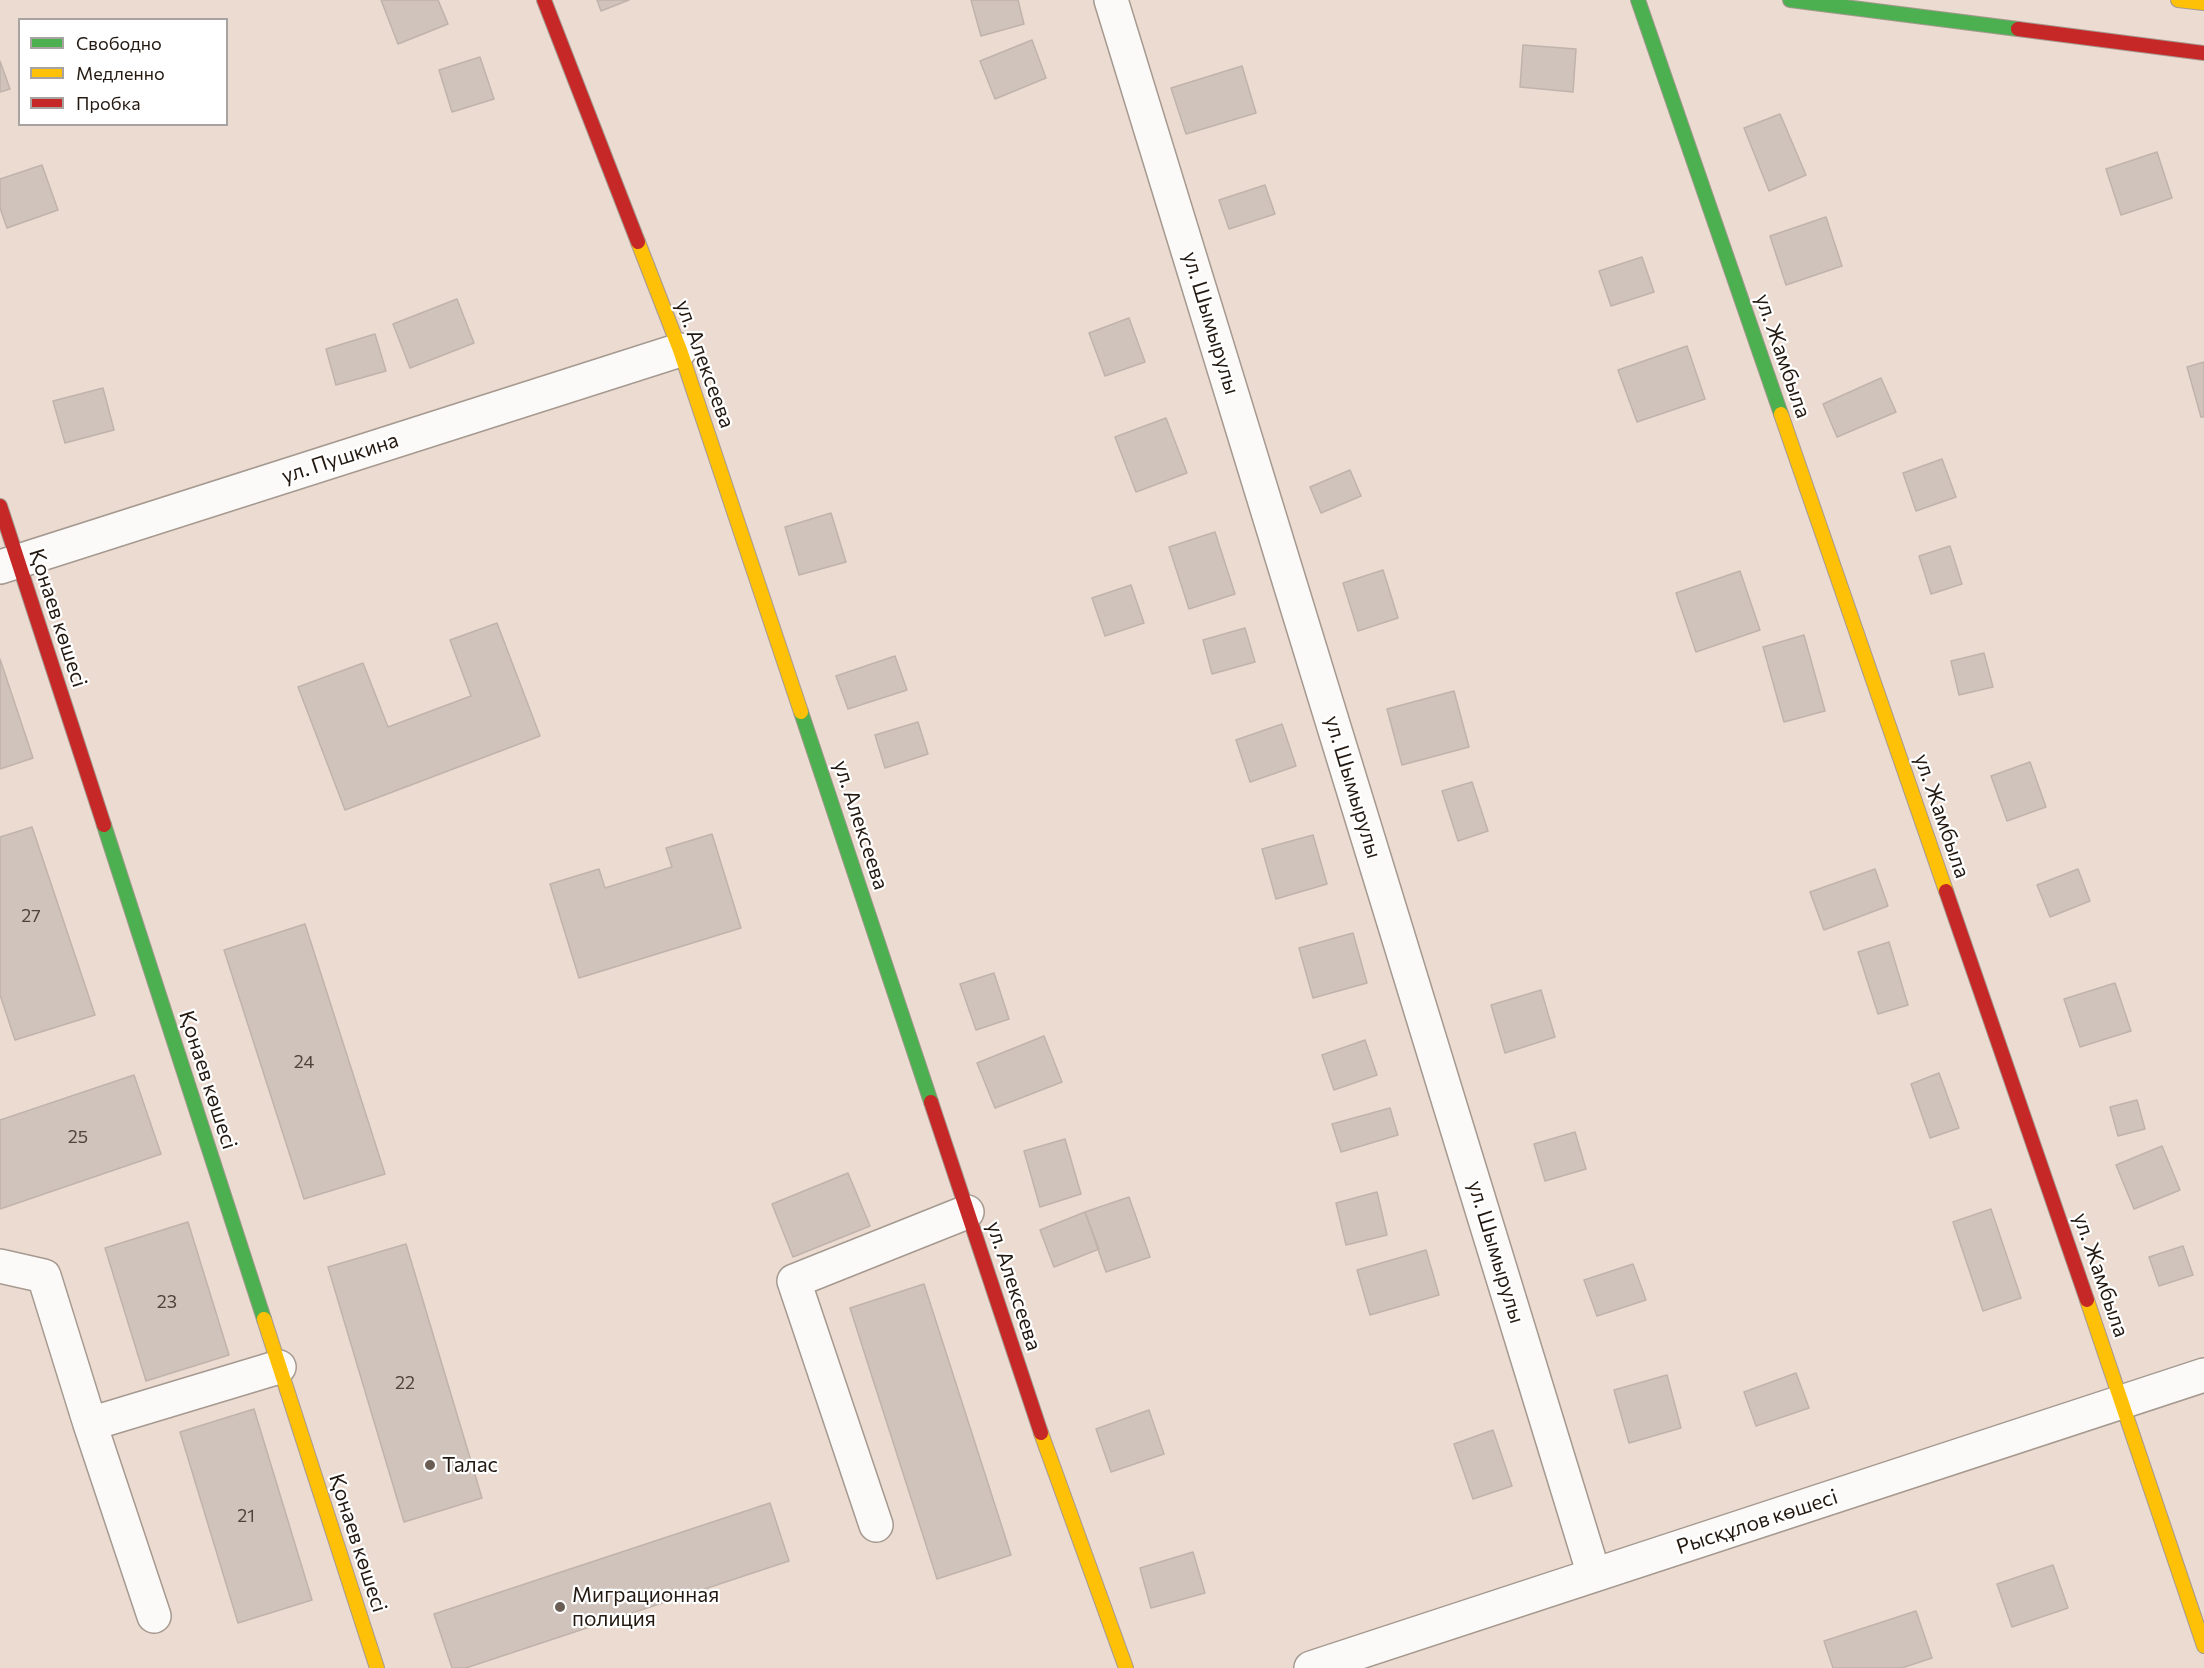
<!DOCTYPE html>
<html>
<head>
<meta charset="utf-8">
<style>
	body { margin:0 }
	#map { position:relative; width:2204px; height:1668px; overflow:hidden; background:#ebdbd0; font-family:Commissioner,sans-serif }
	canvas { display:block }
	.legend { position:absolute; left:18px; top:18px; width:210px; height:108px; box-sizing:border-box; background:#fff; border:2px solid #a7a3a0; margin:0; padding:8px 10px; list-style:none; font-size:18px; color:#231911 }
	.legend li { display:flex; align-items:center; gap:12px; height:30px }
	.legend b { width:30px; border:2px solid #a7a3a0 }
</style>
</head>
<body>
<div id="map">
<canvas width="2204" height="1668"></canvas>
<ul class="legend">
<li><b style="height:8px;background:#4caf50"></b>Свободно</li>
<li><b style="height:8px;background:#ffc107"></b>Медленно</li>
<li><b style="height:8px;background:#c62828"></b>Пробка</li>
</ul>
</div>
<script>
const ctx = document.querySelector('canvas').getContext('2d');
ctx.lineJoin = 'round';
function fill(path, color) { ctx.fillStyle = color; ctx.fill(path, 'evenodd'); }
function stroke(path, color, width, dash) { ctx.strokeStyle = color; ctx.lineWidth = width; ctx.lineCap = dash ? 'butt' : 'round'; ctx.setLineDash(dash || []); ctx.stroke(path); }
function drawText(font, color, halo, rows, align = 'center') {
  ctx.font = font + ' Commissioner,sans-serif'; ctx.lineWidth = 4.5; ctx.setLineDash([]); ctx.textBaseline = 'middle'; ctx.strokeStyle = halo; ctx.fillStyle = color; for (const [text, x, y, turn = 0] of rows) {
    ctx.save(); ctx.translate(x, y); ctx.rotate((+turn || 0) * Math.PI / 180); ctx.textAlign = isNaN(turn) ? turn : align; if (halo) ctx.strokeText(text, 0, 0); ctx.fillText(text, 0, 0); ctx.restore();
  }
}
const building = new Path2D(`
	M 381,0 L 438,0 L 448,24 L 398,44 Z
	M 597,0 L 629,0 L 601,11 Z
	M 971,0 L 1018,0 L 1024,24 L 981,36 Z
	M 1032,40 L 1046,78 L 995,99 L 980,61 Z
	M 1523,45 L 1576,49 L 1573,92 L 1520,87 Z
	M 480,57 L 494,99 L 452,112 L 439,70 Z
	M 0,61 L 10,89 L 0,92 Z
	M 1242,66 L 1256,113 L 1186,134 L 1171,88 Z
	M 1780,114 L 1806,175 L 1769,191 L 1744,128 Z
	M 2157,152 L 2172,198 L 2121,215 L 2106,169 Z
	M 42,165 L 58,210 L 7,228 L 0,208 L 0,179 Z
	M 1265,185 L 1275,214 L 1229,229 L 1219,200 Z
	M 1826,217 L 1842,266 L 1786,285 L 1770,236 Z
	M 1642,257 L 1654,292 L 1611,306 L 1599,271 Z
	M 457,299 L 474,343 L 410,368 L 393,324 Z
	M 1129,318 L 1145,362 L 1105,376 L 1089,333 Z
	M 375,334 L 386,371 L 336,385 L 326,349 Z
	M 1687,346 L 1705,399 L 1637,422 L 1618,370 Z
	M 2204,362 L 2204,417 L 2201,417 L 2187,367 Z
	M 1881,378 L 1896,412 L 1837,437 L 1823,404 Z
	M 103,388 L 114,430 L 65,443 L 53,401 Z
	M 1166,418 L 1187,473 L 1136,492 L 1115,437 Z
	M 1942,459 L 1956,497 L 1916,511 L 1903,473 Z
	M 1350,470 L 1361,496 L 1321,513 L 1310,487 Z
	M 831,513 L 846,562 L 799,575 L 785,527 Z
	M 1215,532 L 1235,594 L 1189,609 L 1169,547 Z
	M 1950,546 L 1962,584 L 1931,594 L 1919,556 Z
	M 1383,570 L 1398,618 L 1358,631 L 1343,583 Z
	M 1740,571 L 1760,630 L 1696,652 L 1676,593 Z
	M 1131,585 L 1144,623 L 1105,636 L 1092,598 Z
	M 497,623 L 540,736 L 345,810 L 298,687 L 363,663 L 388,727 L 471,696 L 450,640 Z
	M 1245,628 L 1255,662 L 1212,674 L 1203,640 Z
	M 1804,635 L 1825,711 L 1784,722 L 1763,647 Z
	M 1984,653 L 1993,687 L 1959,695 L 1951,661 Z
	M 895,656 L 907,690 L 848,709 L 836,676 Z
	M 0,659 L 33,758 L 0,769 Z
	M 1454,691 L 1469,747 L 1402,765 L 1387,709 Z
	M 918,722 L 928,754 L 885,768 L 875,735 Z
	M 1282,724 L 1296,766 L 1250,782 L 1236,740 Z
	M 2030,762 L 2046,807 L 2007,821 L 1991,776 Z
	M 1472,782 L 1488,831 L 1458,841 L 1442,791 Z
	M 32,827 L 95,1015 L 15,1040 L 0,995 L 0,837 Z
	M 712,834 L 741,928 L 579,978 L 550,884 L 599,869 L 605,888 L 672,867 L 666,848 Z
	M 1313,835 L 1327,884 L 1276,899 L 1262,849 Z
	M 1875,869 L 1888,906 L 1824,930 L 1810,892 Z
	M 2078,869 L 2090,901 L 2050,917 L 2037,885 Z
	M 305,924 L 385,1174 L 304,1199 L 224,950 Z
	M 1353,933 L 1367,983 L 1313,998 L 1299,948 Z
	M 1889,942 L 1908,1005 L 1878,1014 L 1858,952 Z
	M 994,973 L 1009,1019 L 976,1030 L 960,984 Z
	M 2115,983 L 2131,1031 L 2080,1047 L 2064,999 Z
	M 1541,990 L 1555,1037 L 1505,1053 L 1491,1005 Z
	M 1044,1036 L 1062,1082 L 995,1108 L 977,1063 Z
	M 1365,1040 L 1377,1075 L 1334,1090 L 1322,1055 Z
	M 1939,1073 L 1959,1128 L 1930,1138 L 1911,1084 Z
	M 134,1075 L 161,1154 L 0,1209 L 0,1120 Z
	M 2137,1100 L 2145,1129 L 2118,1136 L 2110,1107 Z
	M 1390,1108 L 1398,1135 L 1341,1152 L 1332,1124 Z
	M 1575,1132 L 1586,1169 L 1545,1181 L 1534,1144 Z
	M 1065,1139 L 1081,1194 L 1040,1207 L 1024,1151 Z
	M 2162,1146 L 2180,1190 L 2134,1209 L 2116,1165 Z
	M 848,1173 L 870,1226 L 793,1257 L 772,1204 Z
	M 1377,1192 L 1387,1235 L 1346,1245 L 1336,1203 Z
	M 1129,1197 L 1150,1257 L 1106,1272 L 1085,1212 Z
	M 1991,1209 L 2021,1298 L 1983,1311 L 1953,1222 Z
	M 1085,1212 L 1099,1249 L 1054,1267 L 1040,1230 Z
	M 188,1222 L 229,1355 L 146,1381 L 105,1248 Z
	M 406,1244 L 482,1498 L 404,1522 L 328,1267 Z
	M 2183,1246 L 2193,1275 L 2159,1286 L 2149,1257 Z
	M 1426,1250 L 1439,1295 L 1370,1315 L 1357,1270 Z
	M 1633,1264 L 1646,1300 L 1597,1316 L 1584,1280 Z
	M 924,1284 L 1011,1555 L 937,1579 L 850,1308 Z
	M 1796,1373 L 1809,1408 L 1756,1426 L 1744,1392 Z
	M 1667,1375 L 1681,1428 L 1629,1443 L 1614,1390 Z
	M 254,1409 L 312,1600 L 238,1623 L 180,1432 Z
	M 1149,1410 L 1164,1454 L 1111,1472 L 1096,1429 Z
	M 1493,1430 L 1512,1486 L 1473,1499 L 1454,1444 Z
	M 770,1503 L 789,1561 L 466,1668 L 452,1668 L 434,1614 Z
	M 1193,1552 L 1205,1593 L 1151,1608 L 1140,1568 Z
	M 2053,1565 L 2068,1608 L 2012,1627 L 1997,1584 Z
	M 1916,1611 L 1932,1658 L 1902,1668 L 1833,1668 L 1824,1641 Z`);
const street = new Path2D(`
	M 1111,0 L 1594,1575
	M 0,567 L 680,350
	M 0,1266 L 44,1276 L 90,1424 L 279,1367
	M 90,1424 L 154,1616
	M 876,1525 L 794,1281 L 967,1212
	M 1311,1668 L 2204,1375`);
const fast = new Path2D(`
	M 1638,0 L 1781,414
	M 1790,0 L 2018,29
	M 801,712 L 931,1102
	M 104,825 L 264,1319`);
const slow = new Path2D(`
	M 2178,0 L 2204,3
	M 638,242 L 680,350 L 801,712
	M 1781,414 L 1946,891
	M 2087,1300 L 2204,1646
	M 264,1319 L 377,1668
	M 1041,1433 L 1126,1668`);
const jam = new Path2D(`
	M 544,0 L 638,242
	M 2018,29 L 2204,53
	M 0,506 L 104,825
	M 1946,891 L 2087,1300
	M 931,1102 L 1041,1433`);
const markers = [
	[430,1465,6,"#695d54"],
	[560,1607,6,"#695d54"]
];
const numberNames = [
	["27",31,916],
	["24",304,1062],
	["25",78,1137],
	["23",167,1302],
	["22",405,1383],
	["21",246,1516]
];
const streetNames = [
	["ул. Шымырулы",1211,323,73],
	["ул. Жамбыла",1783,356,71],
	["ул. Алексеева",705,364,70],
	["ул. Пушкина",340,458,-18],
	["Қонаев көшесі",58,618,72],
	["ул. Шымырулы",1353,787,73],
	["ул. Жамбыла",1942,816,71],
	["ул. Алексеева",861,825,72],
	["Қонаев көшесі",208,1080,72],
	["ул. Шымырулы",1496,1252,73],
	["ул. Жамбыла",2101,1275,71],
	["ул. Алексеева",1014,1286,72],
	["Рысқұлов көшесі",1757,1522,-18],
	["Қонаев көшесі",358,1543,72]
];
const poiNames = [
	["Талас",442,1465],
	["Миграционная",572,1595],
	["полиция",572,1619]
];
fill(building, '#d0c3bb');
stroke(building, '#c0b3ab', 1.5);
stroke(street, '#a59990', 36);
stroke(fast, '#a59990', 16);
stroke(slow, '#a59990', 16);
stroke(jam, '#a59990', 16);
stroke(street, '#fcfaf8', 33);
stroke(fast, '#4caf50', 14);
stroke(slow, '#ffc107', 14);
stroke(jam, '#c62828', 14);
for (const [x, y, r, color] of markers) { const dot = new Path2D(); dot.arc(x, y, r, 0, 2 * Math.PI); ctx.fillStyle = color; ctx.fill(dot); stroke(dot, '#fff', 2); }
drawText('18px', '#4e443c', null, numberNames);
drawText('21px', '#231911', '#fff', streetNames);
drawText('21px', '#231911', '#fff', poiNames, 'left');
</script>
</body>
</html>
